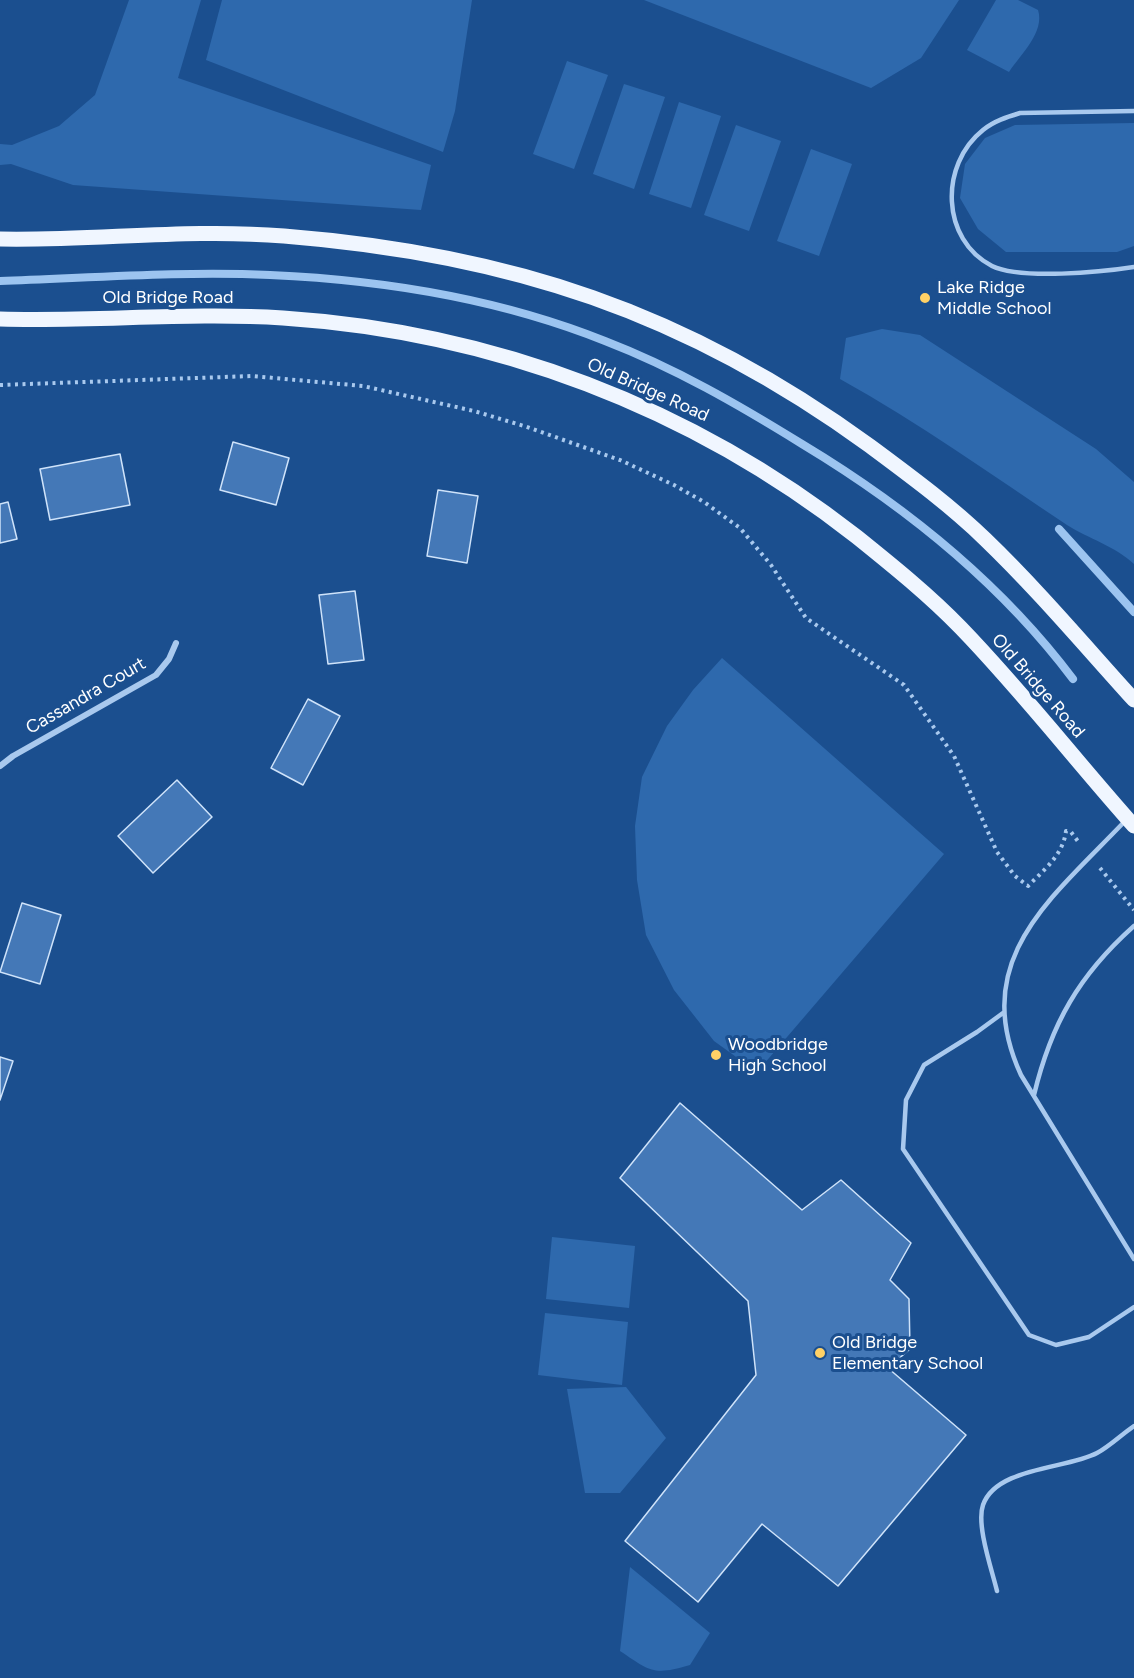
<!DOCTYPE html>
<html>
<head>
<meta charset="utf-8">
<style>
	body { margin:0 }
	canvas { display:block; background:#1b4f8f }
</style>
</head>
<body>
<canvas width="1134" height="1678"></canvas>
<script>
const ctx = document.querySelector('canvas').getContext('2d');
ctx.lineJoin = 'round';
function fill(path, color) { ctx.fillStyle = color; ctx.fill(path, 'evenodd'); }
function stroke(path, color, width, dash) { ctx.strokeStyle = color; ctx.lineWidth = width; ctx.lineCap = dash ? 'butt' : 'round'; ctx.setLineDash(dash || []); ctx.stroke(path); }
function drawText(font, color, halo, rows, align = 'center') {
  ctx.font = font + ' Figtree,sans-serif'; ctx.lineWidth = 6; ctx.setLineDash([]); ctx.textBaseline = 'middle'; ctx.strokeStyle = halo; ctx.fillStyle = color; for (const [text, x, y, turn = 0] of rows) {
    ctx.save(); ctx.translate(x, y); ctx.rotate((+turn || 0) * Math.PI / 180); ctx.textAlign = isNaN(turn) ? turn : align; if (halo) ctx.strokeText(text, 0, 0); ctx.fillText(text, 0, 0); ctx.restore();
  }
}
const green = new Path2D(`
	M 129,0 L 201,0 L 178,78 L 431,165 L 421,210 L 73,185 L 11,164 L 0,165 L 0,144 L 12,145 L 59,126 L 95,95 Z
	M 222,0 L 472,0 L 455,111 L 443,152 L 206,60 Z
	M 644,0 L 959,0 L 921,58 L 871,88 Z
	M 996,0 L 1018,0 L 1038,10 C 1045,32 1021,54 1009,72 L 967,50 Z
	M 567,61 L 608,75 L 574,169 L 533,154 Z
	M 624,84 L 665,97 L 634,189 L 593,174 Z
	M 679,102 L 721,116 L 691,208 L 649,194 Z
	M 1134,123 L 1134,246 L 1117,252 L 1006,252 L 978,229 L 960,198 L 965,164 L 985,138 L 1015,125 Z
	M 736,125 L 781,141 L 749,231 L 704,215 Z
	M 811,149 L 852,164 L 819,256 L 777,241 Z
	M 882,329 L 920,335 L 1096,449 L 1134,482 L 1134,564 C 1115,546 1089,539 1067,525 C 992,475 919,423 840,379 L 846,338 Z
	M 722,658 L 944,854 L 757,1072 L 714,1041 L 674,990 L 646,935 L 637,880 L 635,826 L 642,777 L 667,726 L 693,690 Z
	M 552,1237 L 635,1246 L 629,1308 L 546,1299 Z
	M 545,1313 L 628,1322 L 622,1385 L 538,1375 Z
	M 626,1387 L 666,1438 L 620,1493 L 585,1493 L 567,1389 Z
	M 630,1567 L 710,1633 L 690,1665 C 653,1676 650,1671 620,1651 Z`);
const stream = new Path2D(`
	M 0,281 C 90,278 181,271 270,275 C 384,280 500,299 605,341 C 675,368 739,405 802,444 C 905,506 1000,582 1073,679
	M 1059,529 L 1134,612`);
const building = new Path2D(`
	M 233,442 L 289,458 L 276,505 L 220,490 Z
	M 120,454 L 130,505 L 50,520 L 40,469 Z
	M 438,490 L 478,496 L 467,563 L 427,556 Z
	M 8,502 L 17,539 L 0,543 L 0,504 Z
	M 355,591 L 364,660 L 328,664 L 319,595 Z
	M 308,699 L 340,716 L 303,785 L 271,768 Z
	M 177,780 L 212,817 L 153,873 L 118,836 Z
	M 22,903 L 61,915 L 40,984 L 0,972 Z
	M 0,1057 L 13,1061 L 0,1100 Z
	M 680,1103 L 802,1210 L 841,1180 L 911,1243 L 890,1280 L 909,1299 L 910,1349 L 888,1368 L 966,1435 L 838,1586 L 762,1524 L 698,1602 L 625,1541 L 756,1375 L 748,1301 L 620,1178 Z`);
const path = new Path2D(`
	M 0,385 L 252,376 L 363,386 L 474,411 L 524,426 L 620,460 L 674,485 L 704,502 L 740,528 L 771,565 L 806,618 L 904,685 L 954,756 L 997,852 L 1015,876 L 1028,886 C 1044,870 1063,855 1066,831 L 1071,832 L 1080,844
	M 1100,868 L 1134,910`);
const service = new Path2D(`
	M 1134,111 L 1020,113 C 1007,117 994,121 983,130 C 939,165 941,240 992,266 C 1021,280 1102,272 1134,267
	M 1125,821 C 1052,898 968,959 1021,1075 L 1134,1259
	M 1003,1013 L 977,1032 L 924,1065 L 906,1100 L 903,1149 L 1029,1335 L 1056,1345 L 1089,1337 L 1134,1307
	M 1034,1095 C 1051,1024 1079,975 1134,926
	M 997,1591 C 992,1570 976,1525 983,1505 C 996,1467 1067,1469 1097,1453 C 1110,1446 1122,1434 1134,1426`);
const minor = new Path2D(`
	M 0,766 L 13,756 L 156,675 L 169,659 L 176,643`);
const primary = new Path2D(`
	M 0,239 C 94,241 189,228 284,236 C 509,254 686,312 870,446 C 909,475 950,505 985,539 C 1038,590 1085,646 1134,700
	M 0,319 C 94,322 188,312 283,318 C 494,332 691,407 857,537 C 893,566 929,595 961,628 C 1022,691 1076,761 1134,826`);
const markers = [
	[925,298,6,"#ffd166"],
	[716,1055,6,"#ffd166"],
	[820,1353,6,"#ffd166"]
];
const poiNames = [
	["Lake Ridge",937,288],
	["Middle School",937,309],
	["Woodbridge",728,1045],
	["High School",728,1066],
	["Old Bridge",832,1343],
	["Elementary School",832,1364]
];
const streetNames = [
	["Old Bridge Road",168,298],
	["Old Bridge Road",648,390,24],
	["Old Bridge Road",1038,686,49],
	["Cassandra Court",86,696,-30]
];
fill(green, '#2e69ad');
stroke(stream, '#9cc4f0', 8);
fill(building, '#4478b7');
stroke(building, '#cfe3fa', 1.5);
stroke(path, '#a9c9ee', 4, [3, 4.5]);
stroke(service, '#a9c9ee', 4.5);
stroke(minor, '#a9c9ee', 6);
stroke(primary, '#f0f6ff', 15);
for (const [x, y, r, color] of markers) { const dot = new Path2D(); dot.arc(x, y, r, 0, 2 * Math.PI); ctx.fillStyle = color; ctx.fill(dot); stroke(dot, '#1b4f8f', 2); }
drawText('18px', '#fff', '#1b4f8f', poiNames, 'left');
drawText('18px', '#fff', '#1b4f8f', streetNames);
</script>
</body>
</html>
